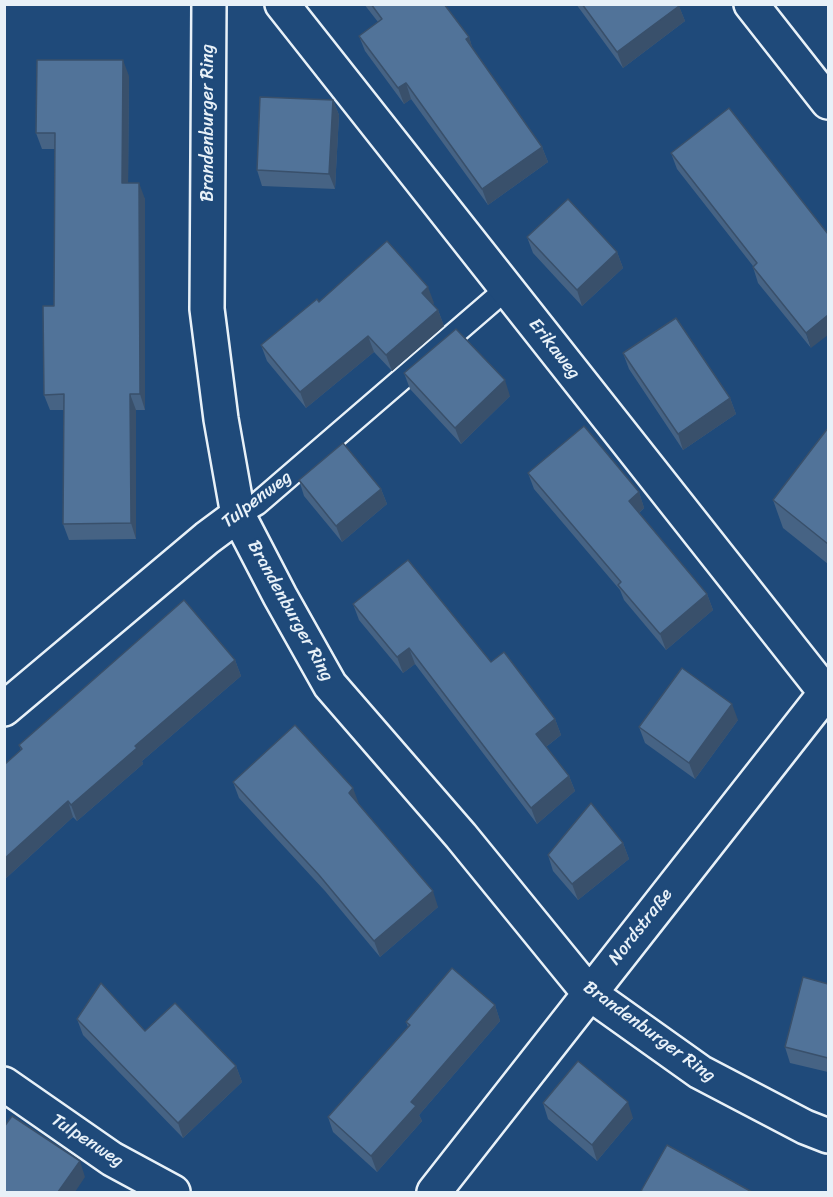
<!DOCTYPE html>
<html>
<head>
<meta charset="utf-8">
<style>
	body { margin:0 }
	#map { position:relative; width:833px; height:1197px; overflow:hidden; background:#1f4a7a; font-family:Sriracha,sans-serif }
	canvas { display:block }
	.frame { position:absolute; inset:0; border:6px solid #e8f1f8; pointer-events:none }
</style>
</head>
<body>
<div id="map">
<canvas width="833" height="1197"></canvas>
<div class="frame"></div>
</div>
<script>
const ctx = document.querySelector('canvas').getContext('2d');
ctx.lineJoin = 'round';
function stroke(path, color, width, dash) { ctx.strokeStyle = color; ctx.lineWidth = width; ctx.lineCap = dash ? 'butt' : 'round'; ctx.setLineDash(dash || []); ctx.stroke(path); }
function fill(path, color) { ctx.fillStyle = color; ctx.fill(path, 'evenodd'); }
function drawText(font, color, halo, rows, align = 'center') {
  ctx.font = font + ' Sriracha,sans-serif'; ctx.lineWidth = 4.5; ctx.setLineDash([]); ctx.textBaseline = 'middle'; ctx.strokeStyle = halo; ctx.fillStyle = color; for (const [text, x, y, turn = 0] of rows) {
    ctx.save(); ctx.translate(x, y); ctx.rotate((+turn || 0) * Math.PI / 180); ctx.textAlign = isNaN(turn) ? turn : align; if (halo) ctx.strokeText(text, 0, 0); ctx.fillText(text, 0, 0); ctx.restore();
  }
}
const lane = new Path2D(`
	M 238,515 L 257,504 L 497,297 L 505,287`);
const street = new Path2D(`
	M 209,4 L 207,309 L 221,419 L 238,515 L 280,596 L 330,685 L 461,836 L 589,993 L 700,1072 L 805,1127 L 828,1136
	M 282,4 L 826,693
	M 751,4 L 828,102
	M 4,709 L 207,538 L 238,515
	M 4,1084 L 112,1159 L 173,1192
	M 434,1192 L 828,690`);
const wall = new Path2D(`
	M 364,4 L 444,4 L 469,37 L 473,50 L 542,147 L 548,162 L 488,205 L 411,99 L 404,104 L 365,51 L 359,36 L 378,22 Z
	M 576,4 L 678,4 L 685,21 L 623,68 Z
	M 129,76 L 128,183 L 145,199 L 145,410 L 136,410 L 136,539 L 69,540 L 63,524 L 64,410 L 50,410 L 44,395 L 54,306 L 55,149 L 42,149 L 36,133 Z
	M 333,100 L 339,115 L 335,189 L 262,186 L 257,170 Z
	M 729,108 L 811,348 L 758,283 L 753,267 L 753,266 L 677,169 L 671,153 Z
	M 527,237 L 617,252 L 623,268 L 582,306 L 533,253 Z
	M 319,302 L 434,303 L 432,304 L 438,310 L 444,326 L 392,371 L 374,352 L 306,408 L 267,361 L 261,345 Z
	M 623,353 L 730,398 L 736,414 L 683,450 L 629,369 Z
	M 404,373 L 510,396 L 461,444 L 410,389 Z
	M 828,428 L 828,564 L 783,528 L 773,500 Z
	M 528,473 L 639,492 L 644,508 L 639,513 L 707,594 L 713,610 L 666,650 L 624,600 L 620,590 L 534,489 Z
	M 299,480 L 381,489 L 387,504 L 342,542 L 304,496 Z
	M 353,604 L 491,662 L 555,719 L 561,735 L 546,747 L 569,776 L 575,791 L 537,824 L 415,664 L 403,673 L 359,620 Z
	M 235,660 L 241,676 L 142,761 L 143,764 L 77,821 L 73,817 L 4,880 L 4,765 L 21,750 L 19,745 Z
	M 738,720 L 695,779 L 645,743 L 639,727 Z
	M 233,782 L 359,804 L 438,907 L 380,957 L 325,891 L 239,798 Z
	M 623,843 L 629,859 L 578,900 L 553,871 L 548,855 Z
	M 828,984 L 828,1072 L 790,1063 L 785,1047 Z
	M 495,1005 L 500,1021 L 419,1115 L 422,1121 L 377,1172 L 333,1132 L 328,1117 L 408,1027 L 406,1022 Z
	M 77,1019 L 145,1031 L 236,1066 L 242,1082 L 183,1138 L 83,1035 Z
	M 543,1103 L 633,1118 L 597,1161 L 548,1119 Z`);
const shadedWall = new Path2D(`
	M 679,6 L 685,21 L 623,68 L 617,52 Z
	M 469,37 L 474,53 L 466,39 Z
	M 123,60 L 129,76 L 128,199 L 122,183 Z
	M 406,83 L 411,99 L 404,104 L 398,88 Z
	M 333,100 L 339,115 L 335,189 L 329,174 Z
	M 542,147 L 548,162 L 488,205 L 482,189 Z
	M 139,183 L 145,199 L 145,410 L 140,394 Z
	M 617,252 L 623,268 L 582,306 L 577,290 Z
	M 428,287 L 434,303 L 427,309 L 422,293 Z
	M 438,310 L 444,326 L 392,371 L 386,355 Z
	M 828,315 L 828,335 L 811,348 L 806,333 Z
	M 368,336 L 374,352 L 306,408 L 300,392 Z
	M 505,380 L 510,396 L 461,444 L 455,428 Z
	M 130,394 L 136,410 L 136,539 L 131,523 Z
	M 730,398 L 736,414 L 683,450 L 678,434 Z
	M 381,489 L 387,504 L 342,542 L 336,526 Z
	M 639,492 L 644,508 L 635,516 L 629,501 Z
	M 707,594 L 713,610 L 666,650 L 660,634 Z
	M 409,648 L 415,664 L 403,673 L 397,657 Z
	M 235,660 L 241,676 L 142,761 L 143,764 L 77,821 L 71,805 L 135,746 Z
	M 732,704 L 738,720 L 695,779 L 689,763 Z
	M 555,719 L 561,735 L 542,750 L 536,734 Z
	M 569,776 L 575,791 L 537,824 L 531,808 Z
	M 353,788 L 359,804 L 354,809 L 349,793 Z
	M 68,801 L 73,817 L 4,880 L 4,859 Z
	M 623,843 L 629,859 L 578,900 L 572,884 Z
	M 433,891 L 438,907 L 380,957 L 374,941 Z
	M 495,1005 L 500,1021 L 419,1115 L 422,1121 L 377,1172 L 371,1156 L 411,1102 Z
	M 236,1066 L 242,1082 L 183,1138 L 178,1123 Z
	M 628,1102 L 633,1118 L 597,1161 L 592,1145 Z
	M 80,1161 L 85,1177 L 75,1192 L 58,1192 Z`);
const building = new Path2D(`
	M 371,4 L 444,4 L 469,37 L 466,39 L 542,147 L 482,189 L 406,83 L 398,88 L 359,36 L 382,19 Z
	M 582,4 L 678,4 L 679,6 L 617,52 Z
	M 37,60 L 123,60 L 122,183 L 139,183 L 140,394 L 130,394 L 131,523 L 63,524 L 64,394 L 44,395 L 43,306 L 54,306 L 55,133 L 36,133 Z
	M 260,97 L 333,100 L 329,174 L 257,170 Z
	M 729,108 L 828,234 L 828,315 L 806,333 L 753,267 L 757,263 L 671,153 Z
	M 568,199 L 617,252 L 577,290 L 527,237 Z
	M 387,241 L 428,287 L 422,293 L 438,310 L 386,355 L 368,336 L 300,392 L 261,345 L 317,299 L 319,302 Z
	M 676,318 L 730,398 L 678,434 L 623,353 Z
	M 456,329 L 505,380 L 455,428 L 404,373 Z
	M 584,426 L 639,492 L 629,501 L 707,594 L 660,634 L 618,585 L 621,582 L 528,473 Z
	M 828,428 L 828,544 L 773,500 Z
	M 343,443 L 381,489 L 336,526 L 299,480 Z
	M 408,560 L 491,662 L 504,652 L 555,719 L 536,734 L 569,776 L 531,808 L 409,648 L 397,657 L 353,604 Z
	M 184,600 L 235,660 L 135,746 L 137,748 L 71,805 L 68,801 L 4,859 L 4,765 L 22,749 L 19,745 Z
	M 682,668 L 732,704 L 689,763 L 639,727 Z
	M 295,725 L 353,788 L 349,793 L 433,891 L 374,941 L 319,875 L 233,782 Z
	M 591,803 L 623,843 L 572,884 L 548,855 Z
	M 452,968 L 495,1005 L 411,1102 L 416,1106 L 371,1156 L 328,1117 L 410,1025 L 406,1022 Z
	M 803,977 L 828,984 L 828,1058 L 785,1047 Z
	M 101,983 L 145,1031 L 175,1003 L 236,1066 L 178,1123 L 77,1019 Z
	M 578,1061 L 628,1102 L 592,1145 L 543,1103 Z
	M 12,1116 L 80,1161 L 58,1192 L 4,1192 L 4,1127 Z
	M 667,1145 L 752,1192 L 644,1192 L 641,1191 Z`);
const streetNames = [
	["Brandenburger Ring",208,123,-90],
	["Erikaweg",554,349,52],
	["Tulpenweg",257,500,-37],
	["Brandenburger Ring",290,611,61],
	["Nordstraße",641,927,-52],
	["Brandenburger Ring",649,1032,36],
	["Tulpenweg",87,1141,33]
];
stroke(lane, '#e8f1f8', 26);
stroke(street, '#e8f1f8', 38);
stroke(lane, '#1f4a7a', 21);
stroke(street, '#1f4a7a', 33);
fill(wall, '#466384');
fill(shadedWall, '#39506b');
fill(building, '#517399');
stroke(building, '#39506b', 1.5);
drawText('18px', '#e8f1f8', '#1f4a7a', streetNames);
</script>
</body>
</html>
